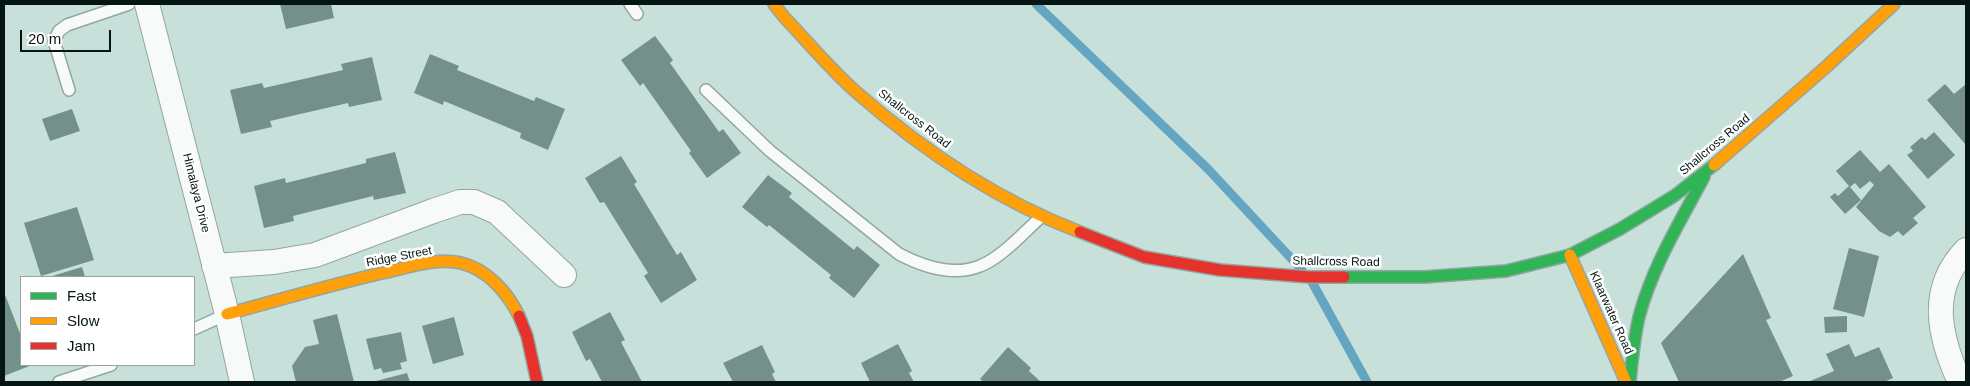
<!DOCTYPE html>
<html>
<head>
<meta charset="utf-8">
<style>
	body { margin:0 }
	#map { position:relative; width:1970px; height:386px; overflow:hidden; background:#c8e0da; font-family:Helvetica,sans-serif }
	canvas { display:block }
	.frame { position:absolute; inset:0; border:5px solid #051612; pointer-events:none }
	.legend { position:absolute; left:20px; top:276px; width:175px; height:90px; box-sizing:border-box; background:#fff; border:1px solid #9ba2a0; margin:0; padding:6px 9px; list-style:none; font-size:15px; color:#051612 }
	.legend li { display:flex; align-items:center; gap:10px; height:25px }
	.legend b { width:25px; border:1px solid #9ba2a0 }
	.scale { position:absolute; left:20px; top:30px; width:91px; height:22px; box-sizing:border-box; border:2px solid #051612; border-top:0; padding-left:6px; font-size:15px; line-height:18px; white-space:nowrap; color:#051612; -webkit-text-stroke:4px #fff; paint-order:stroke }
</style>
</head>
<body>
<div id="map">
<canvas width="1970" height="386"></canvas>
<div class="frame"></div>
<ul class="legend">
<li><b style="height:6px;background:#30b455"></b>Fast</li>
<li><b style="height:6px;background:#ff9f0a"></b>Slow</li>
<li><b style="height:6px;background:#e5322d"></b>Jam</li>
</ul>
<div class="scale">20 m</div>
</div>
<script>
const ctx = document.querySelector('canvas').getContext('2d');
ctx.lineJoin = 'round';
function stroke(path, color, width, dash) { ctx.strokeStyle = color; ctx.lineWidth = width; ctx.lineCap = dash ? 'butt' : 'round'; ctx.setLineDash(dash || []); ctx.stroke(path); }
function fill(path, color) { ctx.fillStyle = color; ctx.fill(path, 'evenodd'); }
function drawText(font, color, halo, rows, align = 'center') {
  ctx.font = font + ' Helvetica,sans-serif'; ctx.lineWidth = 5; ctx.setLineDash([]); ctx.textBaseline = 'middle'; ctx.strokeStyle = halo; ctx.fillStyle = color; for (const [text, x, y, turn = 0] of rows) {
    ctx.save(); ctx.translate(x, y); ctx.rotate((+turn || 0) * Math.PI / 180); ctx.textAlign = isNaN(turn) ? turn : align; if (halo) ctx.strokeText(text, 0, 0); ctx.fillText(text, 0, 0); ctx.restore();
  }
}
const stream = new Path2D(`
	M 1036,4 L 1208,169 L 1302,270
	M 1312,282 L 1367,382`);
const building = new Path2D(`
	M 280,4 L 331,4 L 334,18 L 286,29 Z
	M 655,36 L 673,60 L 670,63 L 719,132 L 723,129 L 741,153 L 707,178 L 689,153 L 691,151 L 643,83 L 640,86 L 621,60 Z
	M 430,54 L 459,66 L 457,70 L 534,101 L 536,97 L 565,109 L 548,150 L 520,138 L 521,133 L 444,101 L 443,105 L 414,93 Z
	M 372,57 L 382,100 L 349,107 L 348,103 L 270,121 L 272,127 L 241,134 L 230,90 L 262,83 L 264,88 L 343,70 L 341,64 Z
	M 1945,84 L 1954,94 L 1966,84 L 1966,145 L 1927,100 Z
	M 72,109 L 80,131 L 50,141 L 42,119 Z
	M 1934,132 L 1955,155 L 1928,179 L 1907,155 L 1913,151 L 1910,147 L 1922,137 L 1925,140 Z
	M 1860,150 L 1880,172 L 1889,164 L 1926,207 L 1913,218 L 1918,223 L 1903,236 L 1898,231 L 1890,237 L 1879,231 L 1856,207 L 1874,185 L 1870,181 L 1860,189 L 1855,183 L 1850,187 L 1861,200 L 1845,214 L 1830,197 L 1835,193 L 1838,196 L 1849,186 L 1836,171 Z
	M 395,152 L 406,193 L 374,200 L 373,196 L 293,216 L 294,221 L 264,228 L 254,186 L 285,178 L 286,183 L 366,163 L 366,159 Z
	M 621,156 L 637,182 L 634,184 L 677,255 L 681,252 L 697,280 L 661,303 L 644,276 L 648,273 L 604,202 L 600,203 L 585,178 Z
	M 768,175 L 792,193 L 789,197 L 854,250 L 857,246 L 880,265 L 854,298 L 829,278 L 831,275 L 769,225 L 767,227 L 742,207 Z
	M 77,207 L 94,260 L 41,276 L 24,223 Z
	M 1849,248 L 1879,256 L 1864,317 L 1833,309 Z
	M 1743,254 L 1771,318 L 1766,320 L 1793,376 L 1779,382 L 1679,382 L 1661,343 Z
	M 82,267 L 85,277 L 49,277 Z
	M 4,292 L 21,336 L 21,365 L 32,365 L 4,376 Z
	M 610,312 L 625,340 L 621,342 L 642,382 L 602,382 L 590,359 L 586,361 L 572,332 Z
	M 337,314 L 354,382 L 296,382 L 292,366 L 305,347 L 319,344 L 313,320 Z
	M 1847,316 L 1847,332 L 1825,333 L 1824,317 Z
	M 454,317 L 464,355 L 433,364 L 422,326 Z
	M 401,332 L 407,361 L 400,363 L 402,369 L 383,373 L 381,368 L 374,370 L 366,339 Z
	M 898,344 L 912,371 L 909,373 L 914,382 L 870,382 L 861,363 Z
	M 1849,344 L 1855,357 L 1879,347 L 1893,378 L 1884,382 L 1808,382 L 1834,371 L 1826,354 Z
	M 762,345 L 775,372 L 772,374 L 776,382 L 733,382 L 723,363 Z
	M 1008,347 L 1031,368 L 1029,371 L 1041,382 L 984,382 L 980,379 Z
	M 407,373 L 410,382 L 372,382 Z`);
const lane = new Path2D(`
	M 630,4 L 637,14
	M 69,90 L 54,41 L 59,31 L 67,25 L 129,4
	M 706,90 L 770,151 L 899,254 C 922,266 953,277 980,266 C 1001,258 1023,233 1040,218
	M 194,329 L 227,314
	M 59,382 L 111,365`);
const street = new Path2D(`
	M 147,4 L 227,314 L 242,382
	M 214,266 L 274,262 L 315,255 L 433,211 L 460,202 L 474,202 L 497,212 L 564,275
	M 1960,382 C 1939,337 1928,289 1966,250`);
const fast = new Path2D(`
	M 1344,277 L 1424,277 L 1506,271 L 1570,255 L 1620,229 L 1674,196 L 1714,165
	M 1630,382 C 1632,360 1634,338 1639,317 C 1652,267 1680,222 1704,177`);
const slow = new Path2D(`
	M 774,4 L 784,17 C 807,41 830,69 855,91 C 922,150 996,200 1080,232
	M 1714,165 L 1826,67 L 1894,4
	M 1570,255 L 1626,382
	M 227,314 C 279,300 330,285 382,273 C 406,268 437,257 461,263 C 487,269 508,293 519,316`);
const jam = new Path2D(`
	M 1080,232 L 1144,257 L 1220,270 L 1309,277 L 1344,277
	M 519,316 L 527,336 L 537,382`);
const streetNames = [
	["Shallcross Road",914,119,38],
	["Shallcross Road",1715,145,-40],
	["Himalaya Drive",196,193,76],
	["Ridge Street",399,257,-11],
	["Shallcross Road",1336,262,1],
	["Klaarwater Road",1611,313,66]
];
stroke(stream, '#64a5c2', 9);
fill(building, '#74908a');
stroke(lane, '#93a6a1', 14);
stroke(street, '#93a6a1', 26);
stroke(fast, '#93a6a1', 14);
stroke(slow, '#93a6a1', 14);
stroke(jam, '#93a6a1', 14);
stroke(lane, '#f7faf9', 11);
stroke(street, '#f7faf9', 24);
stroke(fast, '#30b455', 11);
stroke(slow, '#ff9f0a', 11);
stroke(jam, '#e5322d', 11);
drawText('12px', '#051612', '#fff', streetNames);
</script>
</body>
</html>
